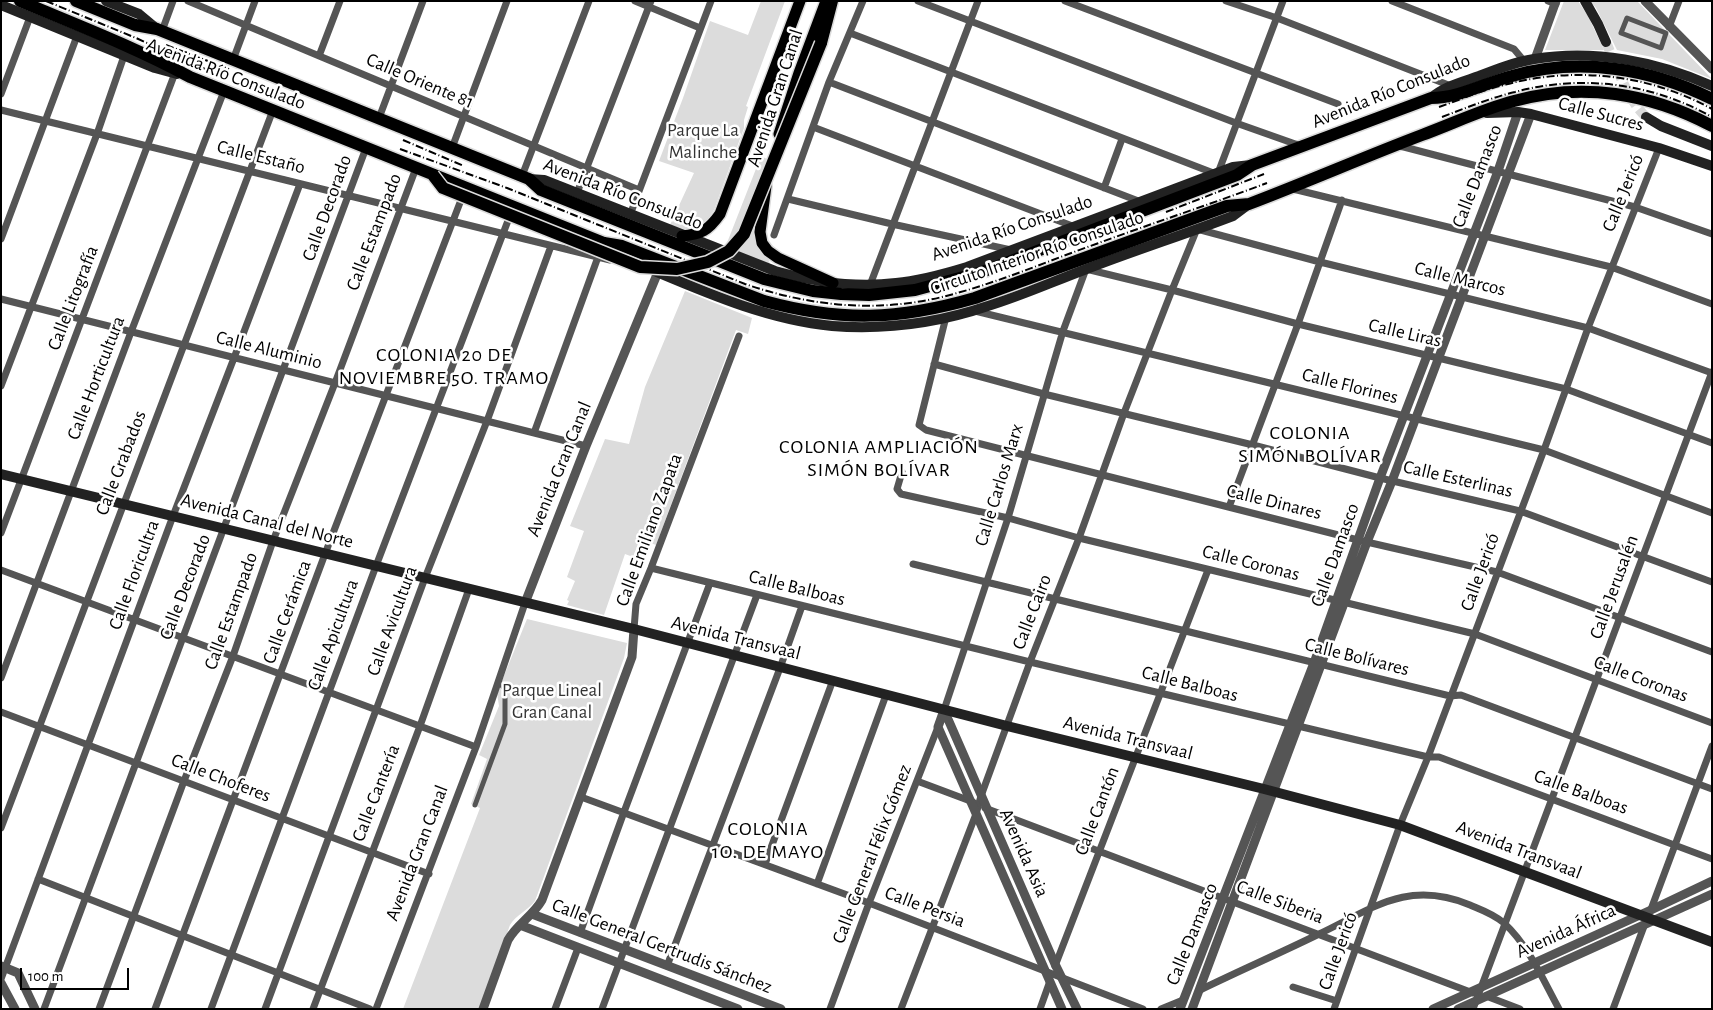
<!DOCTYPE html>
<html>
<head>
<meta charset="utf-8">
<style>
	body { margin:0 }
	#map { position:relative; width:1713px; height:1010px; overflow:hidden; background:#fff; font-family:"Alegreya Sans",sans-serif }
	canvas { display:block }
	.frame { position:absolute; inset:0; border:2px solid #000; pointer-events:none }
	.scale { position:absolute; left:20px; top:968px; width:109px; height:22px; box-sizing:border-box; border:2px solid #000; border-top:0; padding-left:6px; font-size:15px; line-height:18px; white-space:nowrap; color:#000; -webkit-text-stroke:4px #fff; paint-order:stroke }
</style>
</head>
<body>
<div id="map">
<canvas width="1713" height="1010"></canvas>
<div class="frame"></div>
<div class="scale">100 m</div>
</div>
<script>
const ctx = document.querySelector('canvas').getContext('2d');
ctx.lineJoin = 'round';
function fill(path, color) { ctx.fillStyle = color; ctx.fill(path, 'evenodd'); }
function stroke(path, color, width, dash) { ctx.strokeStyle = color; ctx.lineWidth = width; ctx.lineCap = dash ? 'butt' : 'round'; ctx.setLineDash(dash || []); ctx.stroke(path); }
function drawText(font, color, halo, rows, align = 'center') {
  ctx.font = font + ' "Alegreya Sans",sans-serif'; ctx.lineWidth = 5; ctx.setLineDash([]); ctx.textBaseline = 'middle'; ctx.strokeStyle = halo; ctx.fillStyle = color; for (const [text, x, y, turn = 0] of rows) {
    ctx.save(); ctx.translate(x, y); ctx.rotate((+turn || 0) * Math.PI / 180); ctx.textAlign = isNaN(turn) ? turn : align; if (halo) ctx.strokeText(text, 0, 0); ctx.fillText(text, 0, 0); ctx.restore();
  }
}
const green = new Path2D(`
	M 761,1 L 785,1 L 746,106 L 748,107 L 744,120 L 744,128 L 714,210 L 699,234 L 670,225 L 694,173 L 659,161 L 683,98 L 710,21 L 748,35 Z
	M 1564,1 L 1578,1 L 1588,16 L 1604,50 L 1545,50 Z
	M 1590,1 L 1637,1 L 1712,79 L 1662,59 L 1617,50 L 1596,8 Z
	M 761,156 L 767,159 L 756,234 L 761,250 L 768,258 L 770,264 L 725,248 Z
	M 685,291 L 752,318 L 748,334 L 736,330 L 656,545 L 640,539 L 633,557 L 625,554 L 604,615 L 567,605 L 569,601 L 567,600 L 575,581 L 567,577 L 584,531 L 570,526 L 605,439 L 629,444 L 645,387 Z
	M 527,619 L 627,643 L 624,658 L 535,901 C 528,910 516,915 510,925 L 480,1009 L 403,1009 L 480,808 L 471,804 L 487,759 L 479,755 L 499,706 L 497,693 Z`);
const secondaryTunnel = new Path2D(`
	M 1606,42 C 1617,67 1626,98 1646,117`);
const pedestrian = new Path2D(`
	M 1627,18 L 1666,33 L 1661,48 L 1621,33 Z
	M 475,805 L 505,724 L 505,689 L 498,681`);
const minor = new Path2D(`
	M 188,1 L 639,190
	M 635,1 L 700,28
	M 918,1 L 1236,123 L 1301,146
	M 1065,1 L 1338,104
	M 1226,1 L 1277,18 L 1451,86
	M 1392,1 L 1514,49 L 1524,61
	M 1548,1 L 1556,4
	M 1669,27 L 1679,1
	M 162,31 L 173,1
	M 850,33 L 1216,174
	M 319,56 L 340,1
	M 233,60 L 255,1
	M 829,82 L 1141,202
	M 1,94 L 30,17
	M 1,110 L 610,260
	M 379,118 L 423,1
	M 813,127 L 1075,227
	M 1400,146 L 1635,207 L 1712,234
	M 452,148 L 507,1
	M 1218,173 L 1283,1
	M 522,176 L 589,1
	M 1104,188 L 1122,139
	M 1293,189 L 1611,267 L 1712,304
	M 577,193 L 651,1
	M 788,199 L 892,224 L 1011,250
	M 630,215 L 711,1
	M 774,235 L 829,82 L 863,1
	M 1,239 L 77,36
	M 870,285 L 978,1
	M 1,299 L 586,446
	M 975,311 L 1544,450 L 1712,513
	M 946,317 L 919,425 L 926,430 L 1358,540 L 1497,572 L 1712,652
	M 934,364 L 1044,394 L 1253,445 L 1380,478 L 1520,511 L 1712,582
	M 1,386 L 97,134 L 124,56
	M 534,433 L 598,257
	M 902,472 L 897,489 L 901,494 L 1008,518 L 1079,538 L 1475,634 L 1712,723
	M 1229,507 L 1298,324 L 1342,200
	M 1,533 L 175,73
	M 913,564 L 1450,696 L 1461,695 L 1712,789
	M 651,568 L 1030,662 L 1428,757 L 1439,757 L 1712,859
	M 1,570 L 476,747
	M 634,629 L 636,604 L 651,568 L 739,336
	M 1,678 L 131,332 L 224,91
	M 944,710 L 1008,518 L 1063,331 L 1086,269 L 1172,290 L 1298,324 L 1566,389 L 1712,443
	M 1,712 L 429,874
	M 917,781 L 973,802
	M 581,797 L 869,903 L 1143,1009
	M 985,808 L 1473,993
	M 1,828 L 273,110
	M 765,864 L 833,680
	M 38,879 L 370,1009
	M 817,884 L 886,695
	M 1650,912 L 1712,746
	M 580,933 L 624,812 L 710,583
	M 667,966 L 780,668 L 802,606
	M 1055,966 L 1208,570
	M 1,979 L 173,516 L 234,358 L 300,184
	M 1293,987 L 1337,1001
	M 1200,990 C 1239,971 1278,954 1317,935 C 1372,909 1407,879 1470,905 C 1482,910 1494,914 1504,923 C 1529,946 1543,980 1559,1009
	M 1486,996 L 1520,1009
	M 44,1009 L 366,148
	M 99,1009 L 184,781 L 233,656 L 273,541 L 335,383 L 416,168
	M 155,1009 L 325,554 L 461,200
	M 211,1009 L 376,566 L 509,218
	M 265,1009 L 425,578 L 487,421 L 551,246
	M 313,1009 L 420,726 L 469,589
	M 376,1009 L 476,747 L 525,603
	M 555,1009 L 578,948
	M 602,1009 L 757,595
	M 830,1009 L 869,903 L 938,727
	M 901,1009 L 976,814 L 981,796 L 1030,662 L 1079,538 L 1124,413 L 1172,290 L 1197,229 L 1320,262 L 1588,328 L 1712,373
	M 1040,1009 L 1050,981
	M 1161,1009 L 1183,1000
	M 1334,1009 L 1400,825 L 1428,757 L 1544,450 L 1588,328 L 1659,148
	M 1473,1009 L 1712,372
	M 1613,1009 L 1646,921`);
const tertiary = new Path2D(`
	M 1645,1 L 1712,69
	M 1535,59 L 1556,1
	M 525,603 L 586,446 L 658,272
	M 944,710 L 1055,964 L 1077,1009
	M 944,710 L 938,727 L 1062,1009
	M 532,914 L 781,1009
	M 520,925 L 738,1009
	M 1,966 L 18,973 L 35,1009
	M 1,983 L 15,1009
	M 483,1009 L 508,940 C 517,924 533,916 542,900 L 632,657 L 634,629
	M 1180,1009 L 1314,663 L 1380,478 L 1498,171 L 1518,112
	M 1192,1009 L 1367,542 L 1392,481 L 1531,114
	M 1433,1009 L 1651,910 L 1712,881
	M 1458,1009 L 1712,894`);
const secondary = new Path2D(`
	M 106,1 L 139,14 L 157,29
	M 1585,1 L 1598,24 L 1606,42
	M 1,5 L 155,68 L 177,74
	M 1431,98 C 1445,86 1462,82 1479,76 C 1497,69 1515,62 1534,59 C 1594,49 1656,61 1712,86
	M 1487,113 L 1518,112 L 1531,114 L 1659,148 L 1712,166
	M 1646,117 L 1661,126 L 1712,146
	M 529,179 L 544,180 L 775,271 C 814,282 855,288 896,283 C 920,281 944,274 967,267 L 1233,167 L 1251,165
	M 652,270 C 709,294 769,320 832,326 C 884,330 938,323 988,306 C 1021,296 1052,282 1084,270 C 1133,251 1183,235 1233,216 L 1249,204
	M 1,474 L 634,629 L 1007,726 L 1264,789 L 1400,825 L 1712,942`);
const primary = new Path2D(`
	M 779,134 L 799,73 L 826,1
	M 766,186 L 760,232 L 762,243 L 768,251 L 778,258 L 833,283
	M 682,236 C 701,234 708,231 720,214 L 800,1`);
const motorway = new Path2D(`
	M 20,1 C 77,25 135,47 190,77 L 604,243 L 622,246 L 764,301 C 841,322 899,320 975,298 L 1227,206 L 1249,204 C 1307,182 1364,157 1422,135 C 1452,124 1483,109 1514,101 C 1582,82 1650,93 1712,126
	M 76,1 L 135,25 L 157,29 L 529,179 L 541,190 L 764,279 L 813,291 L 841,294 L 869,295 L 915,290 L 982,272 L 1237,175 L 1252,165 L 1431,98 C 1459,98 1485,83 1512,76 C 1579,57 1650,68 1712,99
	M 821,43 L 832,1`);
const rail = new Path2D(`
	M 46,1 L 136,38 L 225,78
	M 166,45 L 229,69
	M 1439,107 C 1459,100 1480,91 1500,86 C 1572,66 1646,73 1712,109
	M 1442,117 C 1466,108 1490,98 1515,92 C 1581,74 1652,83 1712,117
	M 403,140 L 464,166
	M 400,149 L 507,188 L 745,284 C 809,306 876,313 942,297 C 995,284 1045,262 1096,244 C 1153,223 1211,204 1267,183
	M 1166,212 L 1264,174`);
const motorwayBridge = new Path2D(`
	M 433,175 L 443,188 L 640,267 L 677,269 L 708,262 L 729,251 L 744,234 L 821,43`);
const streetNames = [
	["Avenida Río Consulado",226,74,21],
	["Calle Oriente 81",420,81,23],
	["Avenida Río Consulado",1391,91,-22],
	["Avenida Gran Canal",775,98,-72],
	["Calle Sucres",1601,114,15],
	["Calle Estaño",261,157,14],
	["Calle Damasco",1477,176,-69],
	["Calle Jericó",1623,193,-68],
	["Avenida Río Consulado",623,194,21],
	["Calle Decorado",327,208,-70],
	["Avenida Río Consulado",1012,228,-19],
	["Calle Estampado",374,232,-69],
	["Circuito Interior Río Consulado",1037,253,-19],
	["Calle Marcos",1460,279,14],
	["Calle Litografía",73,298,-69],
	["Calle Liras",1405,333,13],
	["Calle Aluminio",269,350,14],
	["Calle Horticultura",96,378,-69],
	["Calle Florines",1350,386,14],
	["Calle Grabados",121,463,-69],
	["Avenida Gran Canal",559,469,-68],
	["Calle Esterlinas",1458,479,13],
	["Calle Carlos Marx",999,485,-73],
	["Calle Dinares",1274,502,14],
	["Avenida Canal del Norte",267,521,14],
	["Calle Emiliano Zapata",649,530,-70],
	["Calle Damasco",1335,555,-70],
	["Calle Coronas",1251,563,14],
	["Calle Jericó",1480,572,-70],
	["Calle Floricultra",134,575,-70],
	["Calle Decorado",185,587,-69],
	["Calle Jerusalén",1614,587,-70],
	["Calle Balboas",797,588,14],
	["Calle Estampado",231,611,-70],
	["Calle Cerámica",287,612,-70],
	["Calle Cairo",1032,612,-69],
	["Calle Avicultura",392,621,-70],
	["Calle Apicultura",333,635,-70],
	["Avenida Transvaal",736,638,14],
	["Calle Bolívares",1357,657,14],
	["Calle Coronas",1641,679,21],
	["Calle Balboas",1190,684,14],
	["Avenida Transvaal",1128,738,14],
	["Calle Choferes",221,778,21],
	["Calle Balboas",1581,792,20],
	["Calle Cantería",376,793,-69],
	["Calle Cantón",1097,811,-69],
	["Avenida Transvaal",1519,850,21],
	["Avenida Gran Canal",417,853,-69],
	["Avenida Asia",1024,853,66],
	["Calle General Félix Gómez",872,854,-69],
	["Calle Siberia",1280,902,21],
	["Calle Persia",925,907,21],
	["Avenida África",1566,931,-24],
	["Calle Damasco",1192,934,-68],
	["Calle General Gertrudis Sánchez",662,946,21],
	["Calle Jericó",1338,951,-70]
];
const parkNames = [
	["Parque La",703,130],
	["Malinche",703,152],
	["Parque Lineal",552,690],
	["Gran Canal",552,712]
];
const neighbourhoodNames = [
	["COLONIA 20 DE",444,355],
	["NOVIEMBRE 5O. TRAMO",444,378],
	["COLONIA",1310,433],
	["SIMÓN BOLÍVAR",1310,456],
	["COLONIA AMPLIACIÓN",879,447],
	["SIMÓN BOLÍVAR",879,470],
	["COLONIA",768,829],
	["1O. DE MAYO",768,852]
];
fill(green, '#dcdcdc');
stroke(secondaryTunnel, '#d9d9d9', 10, [10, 5]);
stroke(primary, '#dbdbdb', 14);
stroke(motorway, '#dbdbdb', 15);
stroke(pedestrian, '#555', 5);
stroke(minor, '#555', 7);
stroke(tertiary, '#555', 9);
stroke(secondary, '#222', 10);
stroke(primary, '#000', 11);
stroke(motorway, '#000', 12);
stroke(rail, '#000', 2, [8, 2.5, 1, 2.5]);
stroke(motorwayBridge, '#dbdbdb', 15, []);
stroke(motorwayBridge, '#000', 12);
drawText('19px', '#000', '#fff', streetNames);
drawText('19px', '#333', '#fff', parkNames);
ctx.letterSpacing = '1px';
drawText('20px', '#000', '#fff', neighbourhoodNames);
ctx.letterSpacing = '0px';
</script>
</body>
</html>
